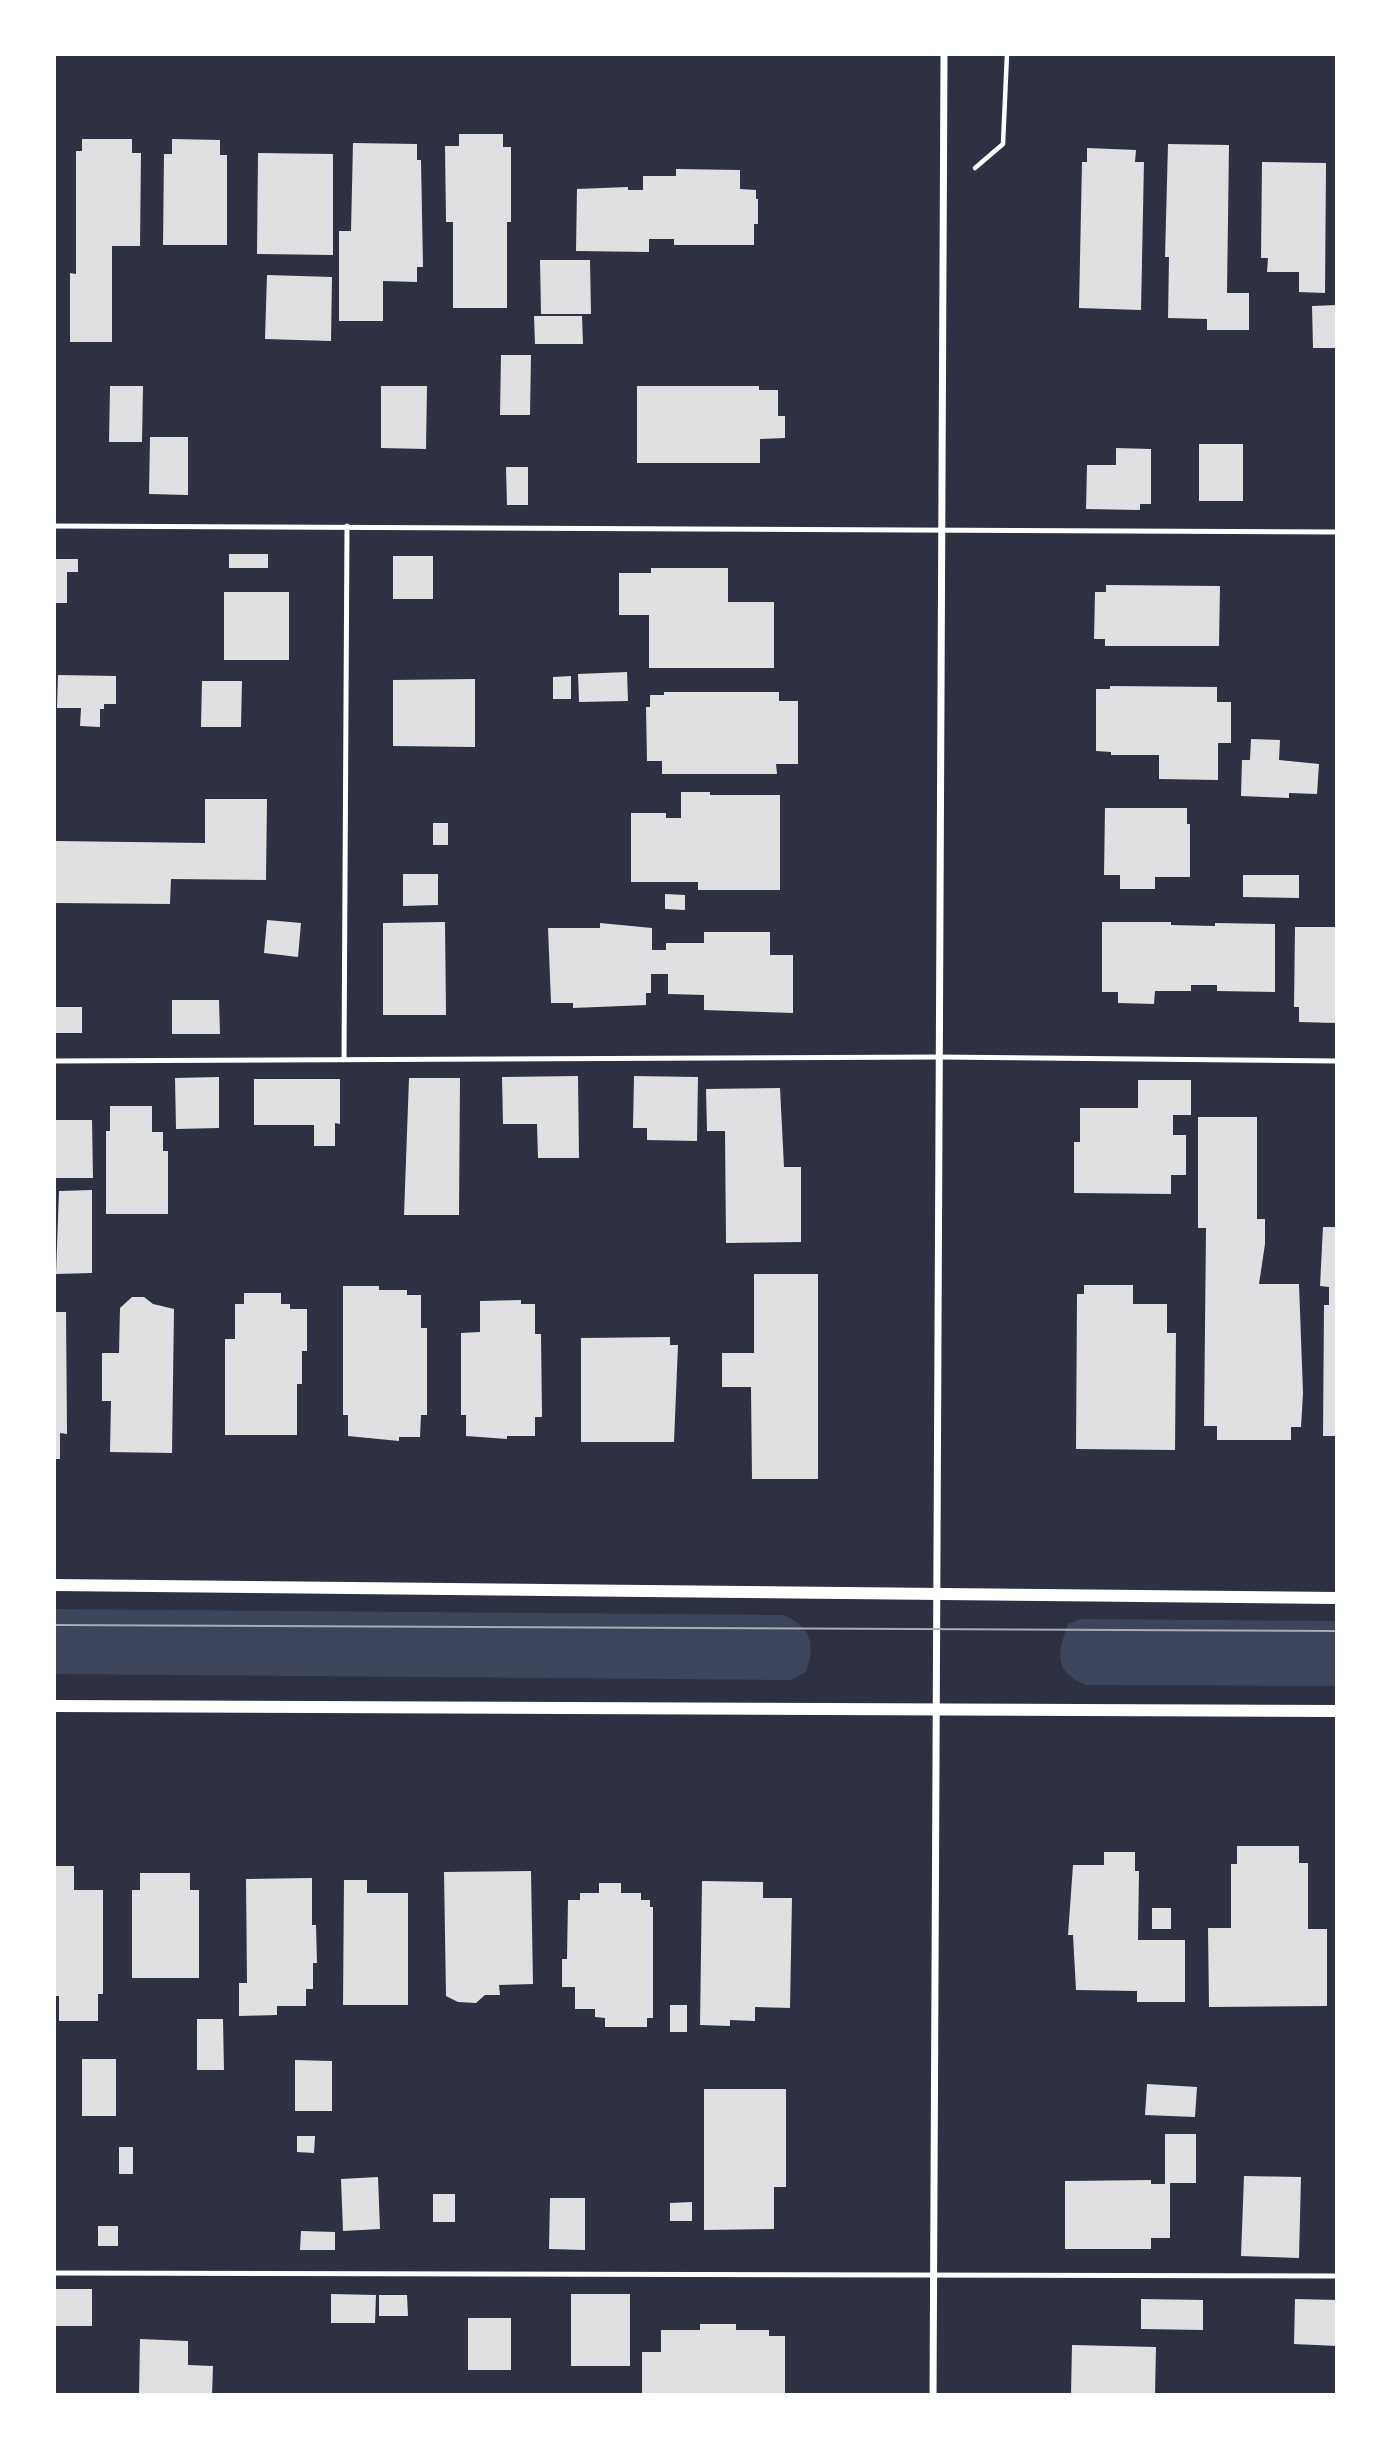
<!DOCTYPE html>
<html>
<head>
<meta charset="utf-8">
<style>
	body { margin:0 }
	#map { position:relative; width:1391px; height:2449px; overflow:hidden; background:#2d3142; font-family:"Space Grotesk",sans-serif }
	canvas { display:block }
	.frame { position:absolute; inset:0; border:56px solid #fff; pointer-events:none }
</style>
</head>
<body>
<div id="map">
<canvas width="1391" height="2449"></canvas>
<div class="frame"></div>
</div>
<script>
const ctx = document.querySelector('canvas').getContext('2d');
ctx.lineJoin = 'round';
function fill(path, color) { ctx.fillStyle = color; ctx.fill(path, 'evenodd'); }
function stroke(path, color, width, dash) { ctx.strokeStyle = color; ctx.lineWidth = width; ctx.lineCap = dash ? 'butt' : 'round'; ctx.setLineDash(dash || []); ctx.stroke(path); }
const green = new Path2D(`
	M 54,1609 L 783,1615 C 811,1627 816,1644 806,1672 L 791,1680 L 54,1674 Z
	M 1080,1619 L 1337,1621 L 1337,1686 L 1086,1685 C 1054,1672 1057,1654 1068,1624 Z`);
const building = new Path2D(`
	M 459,134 L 503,134 L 503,147 L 511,147 L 511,222 L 507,222 L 507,308 L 453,308 L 453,222 L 446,222 L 445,146 L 459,146 Z
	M 82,139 L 132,139 L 132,153 L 141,153 L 140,246 L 112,246 L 112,342 L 70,342 L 70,273 L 76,274 L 76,151 L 82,151 Z
	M 172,139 L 220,140 L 220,155 L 227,155 L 227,245 L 163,245 L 164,154 L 172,154 Z
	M 353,143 L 417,144 L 417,160 L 421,160 L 423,267 L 417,267 L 417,282 L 383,281 L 383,321 L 339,321 L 339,231 L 351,231 Z
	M 1168,144 L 1229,145 L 1227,293 L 1249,293 L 1249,330 L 1207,330 L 1207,319 L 1168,318 L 1169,257 L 1165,257 Z
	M 1087,148 L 1136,150 L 1135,162 L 1144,162 L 1141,310 L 1079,308 L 1082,162 L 1087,162 Z
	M 258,153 L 333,154 L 333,255 L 257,254 Z
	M 1262,162 L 1326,163 L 1325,293 L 1299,292 L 1299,272 L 1267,272 L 1268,258 L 1261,258 Z
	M 676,169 L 740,170 L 740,189 L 756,190 L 756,199 L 758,199 L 758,224 L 754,224 L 754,245 L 674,245 L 674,239 L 649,239 L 649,252 L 576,251 L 577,189 L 628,187 L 628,190 L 643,190 L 643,176 L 676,176 Z
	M 540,260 L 590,260 L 591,314 L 541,314 Z
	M 267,275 L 332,277 L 331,341 L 265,339 Z
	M 1337,305 L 1337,348 L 1313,348 L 1312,306 Z
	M 534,316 L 582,316 L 583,344 L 535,344 Z
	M 501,355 L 531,355 L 530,415 L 500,415 Z
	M 110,386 L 143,386 L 142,442 L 109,442 Z
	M 381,386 L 427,386 L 426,449 L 381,448 Z
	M 637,386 L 759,386 L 759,390 L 778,390 L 778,416 L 785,416 L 785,438 L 760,439 L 760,463 L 637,463 Z
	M 150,437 L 188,437 L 188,495 L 149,494 Z
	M 1199,444 L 1243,444 L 1243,501 L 1199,501 Z
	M 1116,448 L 1151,449 L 1151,504 L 1140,504 L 1140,510 L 1086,509 L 1087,465 L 1116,465 Z
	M 506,467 L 528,467 L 528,505 L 507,505 Z
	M 229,554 L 268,554 L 268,568 L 229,568 Z
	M 393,556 L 433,556 L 433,599 L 393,599 Z
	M 54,559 L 78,559 L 78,572 L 67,572 L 67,603 L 54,603 Z
	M 651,568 L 728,568 L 728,602 L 774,602 L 774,668 L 649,668 L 649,615 L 619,615 L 619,573 L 651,573 Z
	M 1106,585 L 1220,586 L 1219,646 L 1105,646 L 1105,639 L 1094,639 L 1095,592 L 1106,592 Z
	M 224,592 L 289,592 L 289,660 L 224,660 Z
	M 627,672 L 628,701 L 579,702 L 578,674 Z
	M 58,675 L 116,676 L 116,704 L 104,704 L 104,709 L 100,709 L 100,727 L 80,726 L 81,708 L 57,708 Z
	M 571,676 L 571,699 L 553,699 L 553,677 Z
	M 475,679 L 475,747 L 393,746 L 393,680 Z
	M 202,681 L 242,681 L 241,727 L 201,727 Z
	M 1110,686 L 1217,687 L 1217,702 L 1231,702 L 1231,743 L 1218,743 L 1218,780 L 1159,779 L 1159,755 L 1111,755 L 1111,752 L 1096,751 L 1096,689 L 1110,689 Z
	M 664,692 L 779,692 L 779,701 L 798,701 L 798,764 L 776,764 L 777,774 L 662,774 L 662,761 L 647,761 L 646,707 L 650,707 L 650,695 L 664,695 Z
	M 1251,739 L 1280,740 L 1279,760 L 1319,764 L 1317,794 L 1289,793 L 1289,798 L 1241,796 L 1242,760 L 1250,760 Z
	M 681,792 L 710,792 L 710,795 L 780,795 L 780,890 L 698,890 L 698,882 L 631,882 L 631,813 L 666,813 L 666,818 L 681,818 Z
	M 205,799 L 267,799 L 266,880 L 171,879 L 170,904 L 54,903 L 54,841 L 205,843 Z
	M 1105,808 L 1187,808 L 1187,824 L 1190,824 L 1190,877 L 1155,877 L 1155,889 L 1120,889 L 1120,875 L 1104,875 Z
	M 433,823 L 448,823 L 448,845 L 433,845 Z
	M 403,874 L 438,874 L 438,905 L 403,906 Z
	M 1243,875 L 1299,875 L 1299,898 L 1243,897 Z
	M 665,894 L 685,895 L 685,910 L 665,909 Z
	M 267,920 L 301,923 L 298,957 L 264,953 Z
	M 445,922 L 446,1015 L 383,1015 L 383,923 Z
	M 1102,922 L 1171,922 L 1171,925 L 1215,926 L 1215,923 L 1275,924 L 1275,992 L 1217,991 L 1217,985 L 1191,985 L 1191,991 L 1155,991 L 1154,1004 L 1118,1003 L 1118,992 L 1102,992 Z
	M 600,923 L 652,928 L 652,950 L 666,950 L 666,943 L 704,943 L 704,932 L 770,932 L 770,955 L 793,955 L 793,1013 L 704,1010 L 704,995 L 668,994 L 668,974 L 651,974 L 651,993 L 646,993 L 646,1005 L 573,1008 L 573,1003 L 551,1003 L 548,928 L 600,928 Z
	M 1295,927 L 1337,927 L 1335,1023 L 1299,1022 L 1299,1007 L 1294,1007 Z
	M 172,1000 L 219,1000 L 220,1034 L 172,1034 Z
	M 54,1007 L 82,1007 L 82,1033 L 54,1033 Z
	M 578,1076 L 579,1158 L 538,1158 L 537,1124 L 503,1124 L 502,1077 Z
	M 634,1076 L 698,1077 L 697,1141 L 647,1140 L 647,1128 L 633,1128 Z
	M 219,1077 L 219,1128 L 176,1129 L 175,1078 Z
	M 409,1078 L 460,1078 L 459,1215 L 404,1215 Z
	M 254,1079 L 340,1079 L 340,1124 L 335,1123 L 335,1146 L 314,1146 L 314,1125 L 254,1125 Z
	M 1138,1080 L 1191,1080 L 1191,1115 L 1173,1115 L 1173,1135 L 1186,1135 L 1186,1175 L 1171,1175 L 1171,1194 L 1074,1193 L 1074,1142 L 1080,1142 L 1080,1108 L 1138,1108 Z
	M 780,1088 L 784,1167 L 801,1167 L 801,1242 L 726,1243 L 725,1131 L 707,1131 L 706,1089 Z
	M 110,1106 L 152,1106 L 152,1132 L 163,1132 L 163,1151 L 168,1151 L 168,1214 L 106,1214 L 106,1131 L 110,1131 Z
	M 1198,1117 L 1257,1117 L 1257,1219 L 1265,1219 L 1265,1244 L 1259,1284 L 1299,1284 L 1303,1393 L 1301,1427 L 1291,1427 L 1291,1440 L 1217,1440 L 1217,1426 L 1204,1426 L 1206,1228 L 1198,1228 Z
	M 54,1120 L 92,1120 L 93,1178 L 54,1178 Z
	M 92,1190 L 92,1273 L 56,1274 L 59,1191 Z
	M 1323,1227 L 1336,1227 L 1337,1436 L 1323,1436 L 1324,1305 L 1329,1305 L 1329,1287 L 1320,1286 Z
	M 754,1274 L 818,1274 L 818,1479 L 752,1479 L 751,1387 L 722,1387 L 722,1353 L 754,1353 Z
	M 1084,1285 L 1133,1285 L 1133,1304 L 1167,1304 L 1167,1333 L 1176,1333 L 1175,1450 L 1076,1449 L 1077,1294 L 1084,1294 Z
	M 343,1286 L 379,1286 L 379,1290 L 407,1290 L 407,1295 L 421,1295 L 421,1328 L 427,1328 L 427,1415 L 421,1415 L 420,1437 L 399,1437 L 399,1441 L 348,1436 L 348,1415 L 343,1415 Z
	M 244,1293 L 281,1293 L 281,1304 L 290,1304 L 290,1309 L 307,1309 L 307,1351 L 302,1351 L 302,1384 L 297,1384 L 297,1435 L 225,1435 L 225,1339 L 235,1339 L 235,1304 L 244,1304 Z
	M 132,1297 L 144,1297 L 153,1304 L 174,1309 L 172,1453 L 110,1452 L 111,1401 L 102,1401 L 102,1353 L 119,1353 L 120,1308 Z
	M 521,1300 L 521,1304 L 535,1304 L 535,1334 L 541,1334 L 542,1417 L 535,1417 L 535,1436 L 507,1436 L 507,1439 L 466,1436 L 466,1415 L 461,1415 L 461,1333 L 480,1332 L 480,1301 Z
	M 54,1312 L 66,1312 L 67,1434 L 60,1433 L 60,1459 L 54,1459 Z
	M 670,1337 L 670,1345 L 678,1345 L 674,1442 L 581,1442 L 581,1338 Z
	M 1237,1846 L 1299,1846 L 1299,1863 L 1308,1863 L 1308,1929 L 1327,1929 L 1327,2006 L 1209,2007 L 1208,1928 L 1231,1928 L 1231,1864 L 1237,1864 Z
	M 1104,1852 L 1135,1852 L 1135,1871 L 1139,1871 L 1138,1940 L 1185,1940 L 1185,2002 L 1137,2002 L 1137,1991 L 1076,1990 L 1073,1935 L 1068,1935 L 1073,1865 L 1104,1865 Z
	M 54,1866 L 74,1866 L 74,1890 L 103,1890 L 103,1994 L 98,1994 L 98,2021 L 59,2021 L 59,1996 L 54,1996 Z
	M 531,1871 L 533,1984 L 499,1985 L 500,1995 L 485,1995 L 476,2003 L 458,2002 L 446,1996 L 444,1872 Z
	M 140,1873 L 190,1873 L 190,1890 L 199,1890 L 199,1978 L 132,1978 L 132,1890 L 140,1890 Z
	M 312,1878 L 312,1925 L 316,1925 L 317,1963 L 313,1963 L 313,1989 L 306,1989 L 306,2006 L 277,2006 L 277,2015 L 239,2016 L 239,1983 L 247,1983 L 246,1879 Z
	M 344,1880 L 367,1880 L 367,1893 L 408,1893 L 408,2005 L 343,2005 Z
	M 702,1881 L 763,1882 L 763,1898 L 792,1898 L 790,2008 L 755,2007 L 755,2021 L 730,2020 L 730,2026 L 700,2025 Z
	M 599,1883 L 621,1883 L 621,1893 L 641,1893 L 641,1900 L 650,1900 L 650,1907 L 653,1907 L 653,2018 L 647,2018 L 647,2027 L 605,2027 L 605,2018 L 595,2017 L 595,2009 L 575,2009 L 575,1987 L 562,1987 L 562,1959 L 567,1959 L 568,1900 L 580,1900 L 580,1893 L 599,1893 Z
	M 1152,1908 L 1171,1908 L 1171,1929 L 1152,1929 Z
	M 670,2005 L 687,2005 L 687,2032 L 670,2032 Z
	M 197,2019 L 223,2019 L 224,2070 L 197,2070 Z
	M 82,2059 L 116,2059 L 116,2116 L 82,2116 Z
	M 295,2060 L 332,2061 L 332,2111 L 295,2111 Z
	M 1147,2084 L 1197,2087 L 1195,2117 L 1145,2115 Z
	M 704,2089 L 786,2089 L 786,2187 L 774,2187 L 774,2229 L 704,2230 Z
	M 1165,2134 L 1196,2134 L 1196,2183 L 1170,2183 L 1170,2238 L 1151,2238 L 1151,2249 L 1065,2249 L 1065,2181 L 1151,2180 L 1151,2184 L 1165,2184 Z
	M 297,2136 L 315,2136 L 314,2153 L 297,2152 Z
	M 119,2147 L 133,2147 L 133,2174 L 119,2174 Z
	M 1244,2176 L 1301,2177 L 1299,2258 L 1241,2256 Z
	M 378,2177 L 380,2229 L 343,2231 L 341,2179 Z
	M 433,2194 L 455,2194 L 455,2222 L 433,2222 Z
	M 550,2198 L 585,2198 L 585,2250 L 549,2249 Z
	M 692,2202 L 692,2221 L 670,2221 L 670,2203 Z
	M 98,2226 L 118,2226 L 118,2246 L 98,2246 Z
	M 301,2231 L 335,2232 L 335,2250 L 300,2250 Z
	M 54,2289 L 92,2289 L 92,2326 L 54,2326 Z
	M 331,2294 L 376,2295 L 375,2323 L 331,2323 Z
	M 571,2294 L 630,2294 L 630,2366 L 571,2366 Z
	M 379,2295 L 407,2295 L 408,2316 L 379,2316 Z
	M 1141,2299 L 1203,2300 L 1203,2330 L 1141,2329 Z
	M 1295,2299 L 1337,2300 L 1337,2346 L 1294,2344 Z
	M 468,2318 L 511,2318 L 511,2370 L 468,2370 Z
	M 700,2324 L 736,2324 L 736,2330 L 769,2330 L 769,2336 L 785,2336 L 785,2395 L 642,2394 L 642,2352 L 661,2352 L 661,2330 L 700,2330 Z
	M 140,2339 L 188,2341 L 188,2365 L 213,2366 L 212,2395 L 139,2395 Z
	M 1072,2345 L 1156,2347 L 1155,2395 L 1071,2395 Z`);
const path = new Path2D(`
	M 975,168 L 1003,144 L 1007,54`);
const service = new Path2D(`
	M 54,526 L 1337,532
	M 344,1060 L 347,526
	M 54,1061 L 939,1057 L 1337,1061
	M 54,2273 L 1337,2276`);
const minor = new Path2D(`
	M 933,2395 L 944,54`);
const tertiary = new Path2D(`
	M 54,1585 L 1337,1598
	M 54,1706 L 1337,1711`);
const tram = new Path2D(`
	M 54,1625 L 1337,1631`);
fill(green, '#3c4559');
fill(building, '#e0e0e3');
stroke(path, '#fff', 4.5);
stroke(service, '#fff', 5);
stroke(minor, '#fff', 7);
stroke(tertiary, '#fff', 12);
stroke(tram, '#abadb3', 2);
</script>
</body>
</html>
